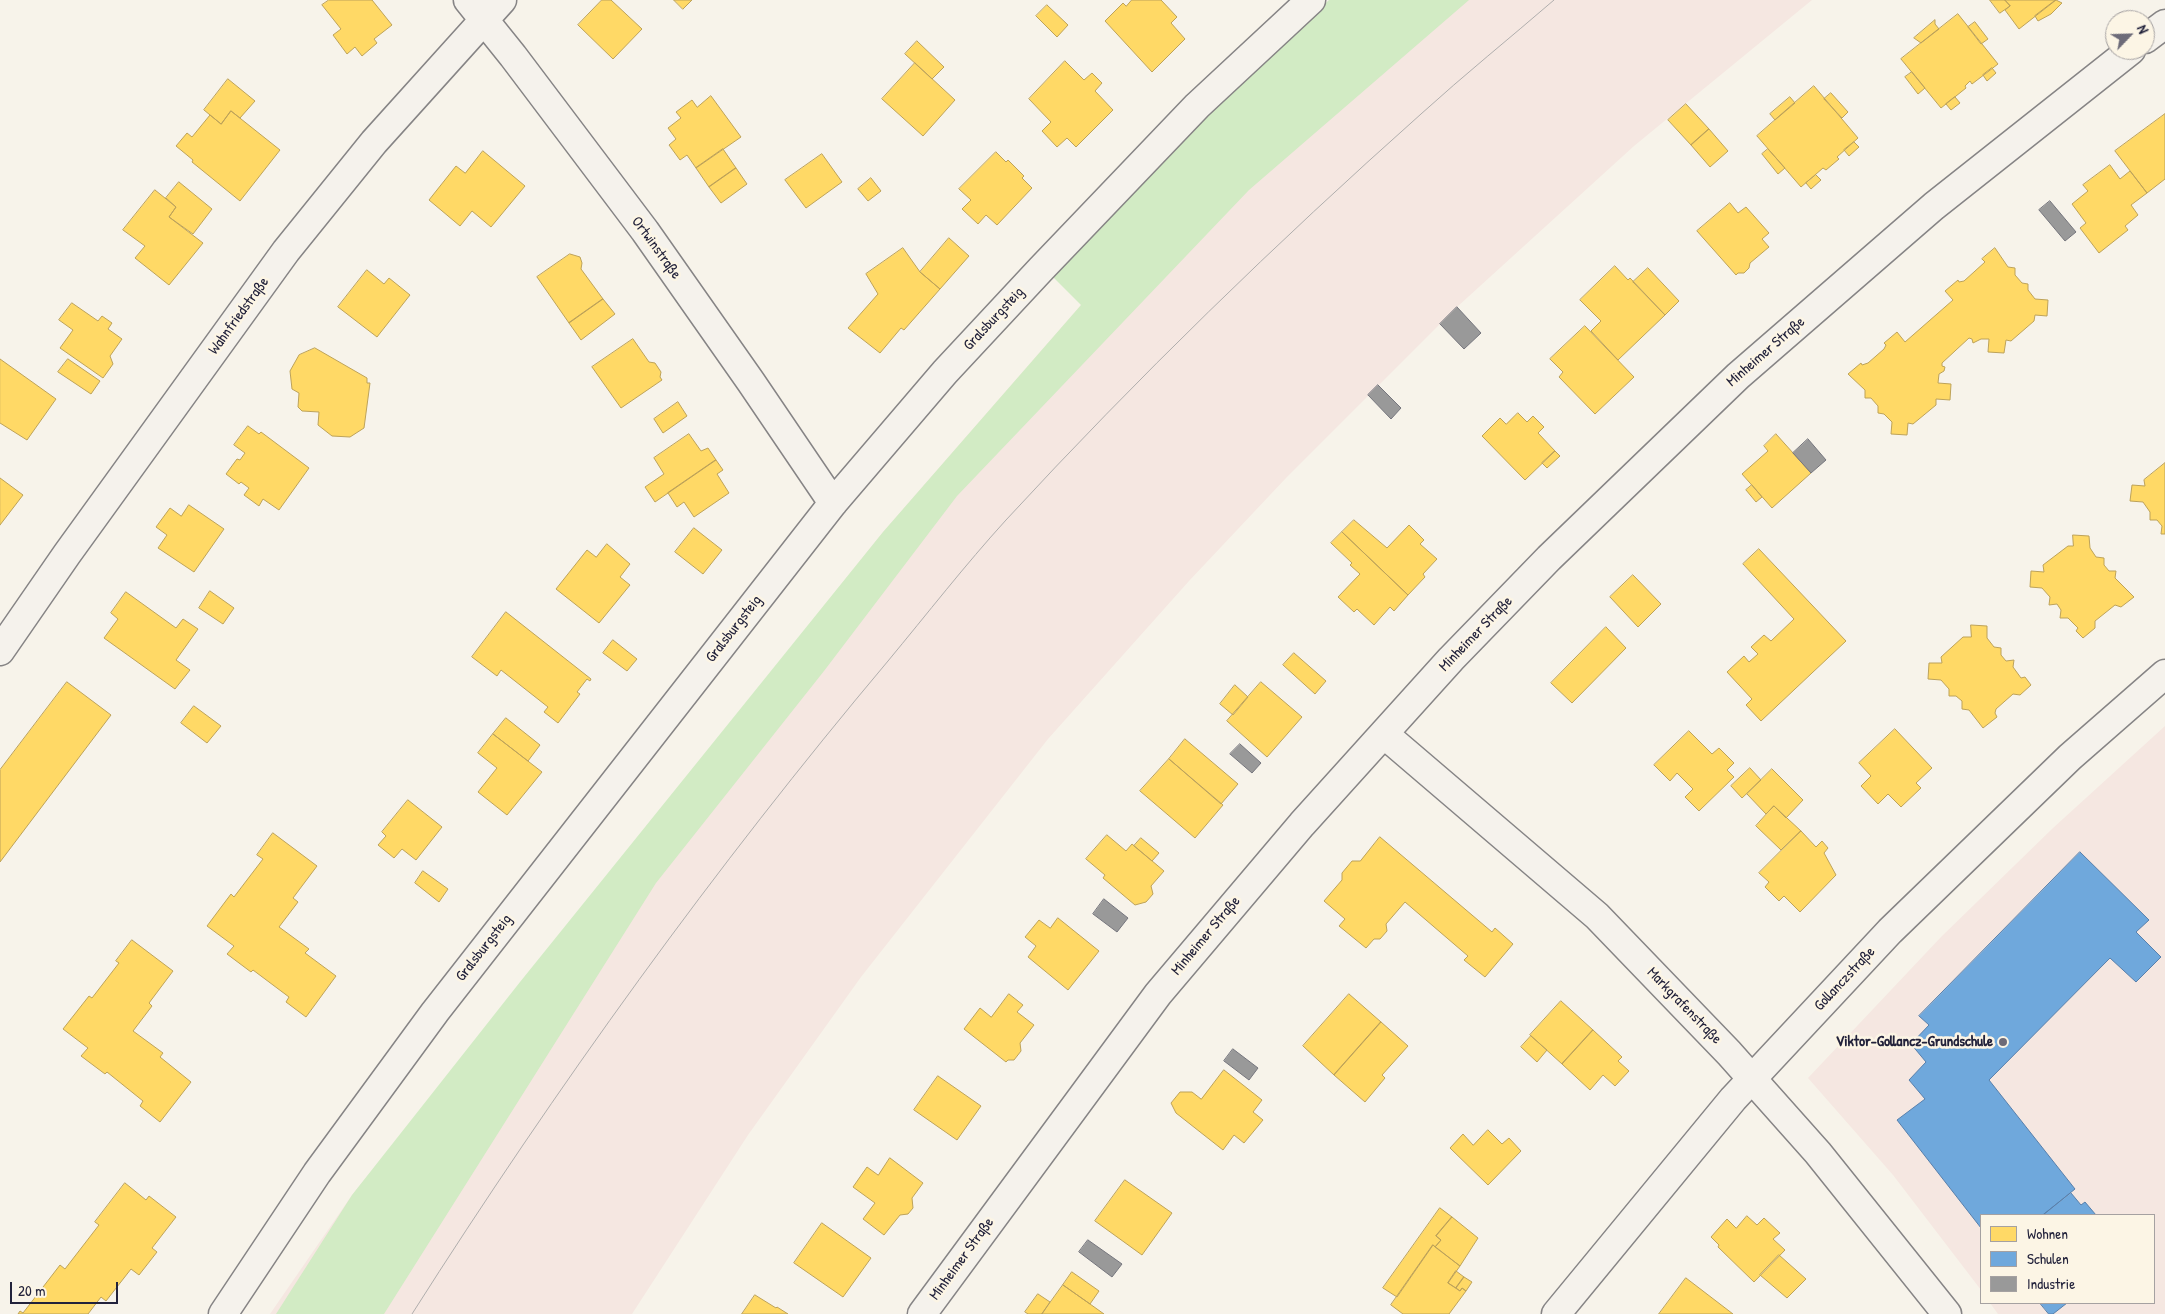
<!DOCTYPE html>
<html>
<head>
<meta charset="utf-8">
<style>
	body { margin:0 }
	#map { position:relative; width:2165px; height:1314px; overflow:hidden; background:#f7f3ea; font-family:"Patrick Hand",sans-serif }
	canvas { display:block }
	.legend { position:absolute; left:1980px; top:1214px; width:175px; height:90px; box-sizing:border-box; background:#fcf5e5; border:1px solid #a5a1a1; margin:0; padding:6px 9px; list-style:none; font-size:15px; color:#22223b }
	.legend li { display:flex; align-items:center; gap:10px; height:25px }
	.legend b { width:25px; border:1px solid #a5a1a1 }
	.north { position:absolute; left:2105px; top:10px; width:50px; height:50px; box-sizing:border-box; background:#fcf5e5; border:1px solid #a5a1a1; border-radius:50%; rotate:66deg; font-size:14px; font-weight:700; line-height:20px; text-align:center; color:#22223b }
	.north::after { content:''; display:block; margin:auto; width:18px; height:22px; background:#6d6b78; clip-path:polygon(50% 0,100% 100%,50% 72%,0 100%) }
	.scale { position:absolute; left:10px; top:1282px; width:108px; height:22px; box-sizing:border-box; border:2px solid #22223b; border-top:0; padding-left:6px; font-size:15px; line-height:18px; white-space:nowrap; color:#22223b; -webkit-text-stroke:4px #fcf5e5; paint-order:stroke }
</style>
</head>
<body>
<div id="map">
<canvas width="2165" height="1314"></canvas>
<ul class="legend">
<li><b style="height:14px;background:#ffd966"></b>Wohnen</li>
<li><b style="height:14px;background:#6fa8dc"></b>Schulen</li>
<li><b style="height:14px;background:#999"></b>Industrie</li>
</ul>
<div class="north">N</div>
<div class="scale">20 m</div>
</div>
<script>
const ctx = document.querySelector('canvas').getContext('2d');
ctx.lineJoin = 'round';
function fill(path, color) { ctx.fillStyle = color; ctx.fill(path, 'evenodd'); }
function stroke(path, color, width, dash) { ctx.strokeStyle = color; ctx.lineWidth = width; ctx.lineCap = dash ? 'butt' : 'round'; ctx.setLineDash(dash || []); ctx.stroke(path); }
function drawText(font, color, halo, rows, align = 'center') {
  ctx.font = font + ' "Patrick Hand",sans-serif'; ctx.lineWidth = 5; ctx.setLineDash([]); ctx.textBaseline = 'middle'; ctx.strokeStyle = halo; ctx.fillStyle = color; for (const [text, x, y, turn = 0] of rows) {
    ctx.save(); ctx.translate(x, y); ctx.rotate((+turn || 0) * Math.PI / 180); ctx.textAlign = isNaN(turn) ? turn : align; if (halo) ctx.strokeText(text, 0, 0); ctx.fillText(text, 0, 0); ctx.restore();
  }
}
const built = new Path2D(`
	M 1389,0 L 1812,0 L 1634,146 L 1457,307 L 1286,478 L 1189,581 L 1048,739 L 861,977 L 748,1135 L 632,1314 L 270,1314 L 352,1195 L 883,532 L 1081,305 Z
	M 2165,726 L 2165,1314 L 1998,1314 L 1990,1303 L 2154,1303 L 2154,1215 L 1981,1215 L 1981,1290 L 1893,1175 L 1808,1078 L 1941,937 L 2053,828 Z`);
const green = new Path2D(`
	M 1329,0 L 1469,0 L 1249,190 L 957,496 L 824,671 L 656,883 L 384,1314 L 276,1314 L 352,1195 L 520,982 L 883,532 L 1081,305 L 1052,276 L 1206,118 Z`);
const homes = new Path2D(`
	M 329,0 L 372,0 L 392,25 L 374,39 L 377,43 L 362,56 L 355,47 L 347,54 L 333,35 L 341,29 L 322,5 Z
	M 602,0 L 611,0 L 642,29 L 613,59 L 578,25 Z
	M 674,0 L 692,0 L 683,9 Z
	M 1132,0 L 1161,0 L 1177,17 L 1171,23 L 1185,39 L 1152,72 L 1105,21 L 1123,3 L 1126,6 Z
	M 1990,0 L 2005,0 L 2010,6 L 2000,13 Z
	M 2005,0 L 2056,0 L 2019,29 L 2005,10 L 2010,6 Z
	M 2056,0 L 2062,3 L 2051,14 L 2038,21 L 2035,16 Z
	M 1047,5 L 1068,25 L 1057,37 L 1036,16 Z
	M 1958,14 L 1998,64 L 1972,84 L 1970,81 L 1965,86 L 1966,88 L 1941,108 L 1901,59 Z
	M 1935,20 L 1935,24 L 1939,29 L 1921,43 L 1914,38 Z
	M 1975,22 L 1988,39 L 1981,44 L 1968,27 Z
	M 917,41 L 944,67 L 932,79 L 905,54 Z
	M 1065,61 L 1084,80 L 1092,73 L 1102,83 L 1095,91 L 1113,110 L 1076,147 L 1067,138 L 1057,147 L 1042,131 L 1051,122 L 1029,99 Z
	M 915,63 L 955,100 L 923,136 L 882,99 Z
	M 1992,68 L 1996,73 L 1987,81 L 1983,75 Z
	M 1912,72 L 1925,88 L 1918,94 L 1905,77 Z
	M 228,79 L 255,101 L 240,118 L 231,111 L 221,124 L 204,110 Z
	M 1814,86 L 1858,138 L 1837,157 L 1839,159 L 1826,170 L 1823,168 L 1801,187 L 1757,136 Z
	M 1831,93 L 1848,112 L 1842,118 L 1824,99 Z
	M 711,96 L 741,137 L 696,168 L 687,155 L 680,160 L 669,145 L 676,139 L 668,128 L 681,118 L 676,112 L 692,100 L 697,107 Z
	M 1790,97 L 1795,103 L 1775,120 L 1770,114 Z
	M 1955,97 L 1960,103 L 1951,110 L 1946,104 Z
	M 1686,104 L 1709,129 L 1691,145 L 1668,120 Z
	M 231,111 L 280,150 L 240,201 L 192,162 L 193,160 L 176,146 L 187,133 L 192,137 L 210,115 L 221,124 Z
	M 2165,114 L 2165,179 L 2147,193 L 2115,151 Z
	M 1709,129 L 1728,151 L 1710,167 L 1691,145 Z
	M 1854,142 L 1859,147 L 1849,156 L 1844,150 Z
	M 723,149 L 736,168 L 709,187 L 696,168 Z
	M 1768,149 L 1785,168 L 1778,174 L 1762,154 Z
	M 483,151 L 525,186 L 491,227 L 472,211 L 460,226 L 429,200 L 456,166 L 465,173 Z
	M 996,152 L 1006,162 L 1008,160 L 1024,176 L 1022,178 L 1032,188 L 997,225 L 986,215 L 978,224 L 962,209 L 971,200 L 959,189 Z
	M 822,154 L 842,182 L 806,208 L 785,180 Z
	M 2110,165 L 2120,179 L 2130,171 L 2147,193 L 2131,205 L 2138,215 L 2125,226 L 2128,230 L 2099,253 L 2080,228 L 2086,223 L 2072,204 L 2088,191 L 2083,185 Z
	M 736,168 L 747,184 L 721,203 L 709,187 Z
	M 1816,175 L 1821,180 L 1811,189 L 1806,183 Z
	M 871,178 L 881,191 L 868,201 L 858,189 Z
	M 179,182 L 212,209 L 193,234 L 169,217 L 176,207 L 166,198 Z
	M 155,190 L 176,207 L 169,217 L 203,243 L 169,285 L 135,258 L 145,246 L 123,230 Z
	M 1730,203 L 1738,213 L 1746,207 L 1769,233 L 1762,239 L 1769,247 L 1750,263 L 1749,268 L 1744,273 L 1738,273 L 1736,275 L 1697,231 Z
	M 949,238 L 969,256 L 940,289 L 920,272 Z
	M 903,248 L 920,272 L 940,289 L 904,330 L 901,328 L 880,353 L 848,328 L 878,294 L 866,274 Z
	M 1995,248 L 2008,267 L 2015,268 L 2015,275 L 2022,283 L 2028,284 L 2028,290 L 2035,299 L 2048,300 L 2047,316 L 2035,315 L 2034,321 L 2011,341 L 2006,340 L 2004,353 L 1988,352 L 1989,339 L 1981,339 L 1973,343 L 1972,339 L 1969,338 L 1942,363 L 1942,366 L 1945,367 L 1944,371 L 1939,374 L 1938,383 L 1951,384 L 1950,400 L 1936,399 L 1936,405 L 1913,424 L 1908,423 L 1907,435 L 1891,434 L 1892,422 L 1884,414 L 1878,413 L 1878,406 L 1871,398 L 1865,398 L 1865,390 L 1848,374 L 1861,363 L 1862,365 L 1868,363 L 1884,349 L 1886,345 L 1884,343 L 1897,332 L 1905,342 L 1953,300 L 1945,291 L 1958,280 L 1959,282 L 1964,281 L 1985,262 L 1982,259 Z
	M 570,254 L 580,257 L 582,263 L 581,269 L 603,299 L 569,323 L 537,277 Z
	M 1615,266 L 1628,280 L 1630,278 L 1665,315 L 1618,360 L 1591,331 L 1601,321 L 1580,300 Z
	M 1648,268 L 1679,301 L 1665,315 L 1633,282 Z
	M 367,270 L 384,284 L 389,278 L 410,295 L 377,337 L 338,307 Z
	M 603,299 L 615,314 L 581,340 L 569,323 Z
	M 72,303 L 98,321 L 102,316 L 112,323 L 108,329 L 122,339 L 110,356 L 113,364 L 103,378 L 60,348 L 73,330 L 59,320 Z
	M 1585,326 L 1634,377 L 1595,414 L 1559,377 L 1563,372 L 1550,359 Z
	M 633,339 L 649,362 L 655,363 L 661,372 L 660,377 L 662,380 L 621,408 L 592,367 Z
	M 315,348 L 367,378 L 367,383 L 370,383 L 364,428 L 350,437 L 332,436 L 318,425 L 319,412 L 302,411 L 298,407 L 299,393 L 292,389 L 290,371 L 299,355 Z
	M 0,359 L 56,399 L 27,440 L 0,423 Z
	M 68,359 L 100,381 L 91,394 L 58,372 Z
	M 678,402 L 687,416 L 663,433 L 654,419 Z
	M 1518,413 L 1527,422 L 1533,416 L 1544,427 L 1538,433 L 1555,451 L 1525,480 L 1482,436 L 1500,418 L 1506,424 Z
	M 248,426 L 259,434 L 261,432 L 309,468 L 279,510 L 263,499 L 259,506 L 244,495 L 249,488 L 241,482 L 239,484 L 226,474 L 237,459 L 240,460 L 245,453 L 234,445 Z
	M 689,434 L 701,451 L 708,448 L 716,460 L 655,502 L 645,487 L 664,474 L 654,458 Z
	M 1776,434 L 1811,473 L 1772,508 L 1742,474 L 1768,451 L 1764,446 Z
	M 1555,451 L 1560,456 L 1547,468 L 1542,463 Z
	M 716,460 L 723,470 L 717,474 L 729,493 L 694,517 L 684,502 L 677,507 L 668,493 Z
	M 2165,463 L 2165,534 L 2161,534 L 2162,526 L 2157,520 L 2150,520 L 2150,512 L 2143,502 L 2130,501 L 2132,485 L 2145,486 L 2144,480 Z
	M 0,478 L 23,495 L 0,525 Z
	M 1752,485 L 1762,497 L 1756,502 L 1746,490 Z
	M 189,505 L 224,529 L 194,572 L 158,548 L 167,535 L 156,527 L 170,508 L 181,516 Z
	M 1354,520 L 1387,548 L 1409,525 L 1424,540 L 1420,544 L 1437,559 L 1423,574 L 1425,577 L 1408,595 L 1342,532 Z
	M 694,528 L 722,550 L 703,574 L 675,552 Z
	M 1342,532 L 1408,595 L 1394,611 L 1390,607 L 1374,625 L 1357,609 L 1354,612 L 1338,597 L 1360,574 L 1350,565 L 1352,563 L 1331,543 Z
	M 2073,535 L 2089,536 L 2090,548 L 2096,557 L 2104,558 L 2104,565 L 2109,571 L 2116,571 L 2115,578 L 2134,597 L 2121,607 L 2115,605 L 2095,621 L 2095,628 L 2083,638 L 2076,631 L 2078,628 L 2068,618 L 2060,618 L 2061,610 L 2057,604 L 2049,605 L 2050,597 L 2042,588 L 2030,587 L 2031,571 L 2044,572 L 2043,565 L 2068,546 L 2073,546 Z
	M 607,544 L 630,564 L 620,577 L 630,585 L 599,623 L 556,589 L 587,550 L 596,557 Z
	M 1759,549 L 1846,641 L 1761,721 L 1746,705 L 1752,699 L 1727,672 L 1744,656 L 1749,662 L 1758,654 L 1751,647 L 1764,635 L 1771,641 L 1794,619 L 1743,564 Z
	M 1633,575 L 1661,604 L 1638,627 L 1610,597 Z
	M 210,591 L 234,608 L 223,624 L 199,608 Z
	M 126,592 L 176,628 L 183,619 L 198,629 L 176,660 L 190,670 L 175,689 L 104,638 L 118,619 L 111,613 Z
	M 506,612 L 591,679 L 590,681 L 587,679 L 577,692 L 580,694 L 558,723 L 544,712 L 548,707 L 501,670 L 497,676 L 472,657 Z
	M 1971,625 L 1987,626 L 1987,638 L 1994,647 L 2001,648 L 2001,655 L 2006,661 L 2014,660 L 2013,667 L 2021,678 L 2025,677 L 2031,685 L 2020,695 L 2013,694 L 1996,709 L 1995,713 L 1997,717 L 1983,728 L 1969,710 L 1962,709 L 1962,701 L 1956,696 L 1949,696 L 1949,689 L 1941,680 L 1928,679 L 1929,663 L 1942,663 L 1941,657 L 1963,637 L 1971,637 Z
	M 1606,627 L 1626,648 L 1572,703 L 1551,683 Z
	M 613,640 L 637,659 L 627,671 L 603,653 Z
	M 1294,653 L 1326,681 L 1315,694 L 1283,665 Z
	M 67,682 L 111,715 L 0,862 L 0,770 Z
	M 1261,682 L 1302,717 L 1267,757 L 1227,721 Z
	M 1235,685 L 1248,697 L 1233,715 L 1220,704 Z
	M 194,706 L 221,726 L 207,743 L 181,723 Z
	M 506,718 L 540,745 L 528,761 L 493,734 Z
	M 1895,729 L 1932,768 L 1916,783 L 1921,788 L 1901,807 L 1888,794 L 1878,804 L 1861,786 L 1871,776 L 1859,763 Z
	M 1689,731 L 1712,754 L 1719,748 L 1734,763 L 1727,770 L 1734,777 L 1699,811 L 1685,797 L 1693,789 L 1677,773 L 1670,781 L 1654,765 Z
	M 493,734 L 542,772 L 507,815 L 478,792 L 497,768 L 478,753 Z
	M 1185,739 L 1238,784 L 1221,804 L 1169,759 Z
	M 1169,759 L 1223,805 L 1195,838 L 1140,791 Z
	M 1750,768 L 1761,780 L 1742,798 L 1731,786 Z
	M 1772,769 L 1803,800 L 1786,818 L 1774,806 L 1766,814 L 1747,794 Z
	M 408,800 L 442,827 L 416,860 L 402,849 L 394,858 L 378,845 L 386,836 L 382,832 Z
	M 1774,806 L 1801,831 L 1781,850 L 1756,826 Z
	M 1801,831 L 1816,847 L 1822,841 L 1828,848 L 1824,853 L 1836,875 L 1800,912 L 1784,896 L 1779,901 L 1765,887 L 1769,882 L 1759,873 Z
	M 273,833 L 317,866 L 293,898 L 298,902 L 279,927 L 309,949 L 305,953 L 336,976 L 306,1017 L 286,1002 L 289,997 L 253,970 L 251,972 L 227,954 L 234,946 L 207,926 L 231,894 L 234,897 L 263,859 L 257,855 Z
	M 1107,835 L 1126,851 L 1132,844 L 1164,871 L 1151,886 L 1153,894 L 1146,902 L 1135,905 L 1103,878 L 1105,875 L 1086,859 Z
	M 1380,837 L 1492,932 L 1495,928 L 1513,944 L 1485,977 L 1464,960 L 1468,956 L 1405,902 L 1386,924 L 1387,931 L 1380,939 L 1374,939 L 1366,948 L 1339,926 L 1345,919 L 1324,901 L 1342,880 L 1342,873 L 1352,861 L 1360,861 Z
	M 1141,838 L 1159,853 L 1152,861 L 1134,846 Z
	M 423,871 L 448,889 L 439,902 L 415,883 Z
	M 1058,918 L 1099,951 L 1068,990 L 1028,957 L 1036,946 L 1025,937 L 1039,920 L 1050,928 Z
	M 132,940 L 173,971 L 149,1003 L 152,1006 L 133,1031 L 163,1053 L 160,1057 L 191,1082 L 160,1122 L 140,1106 L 143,1101 L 107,1072 L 105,1074 L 81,1056 L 88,1048 L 63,1029 L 89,996 L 92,998 L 119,963 L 116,961 Z
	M 1009,994 L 1023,1005 L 1017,1012 L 1034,1025 L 1020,1043 L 1021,1051 L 1014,1060 L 1008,1060 L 1006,1062 L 964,1029 L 980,1008 L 991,1017 Z
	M 1349,994 L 1381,1022 L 1334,1075 L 1303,1046 Z
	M 1561,1001 L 1593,1030 L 1562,1064 L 1530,1035 Z
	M 1381,1022 L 1408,1046 L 1382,1075 L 1385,1078 L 1365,1102 L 1334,1075 Z
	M 1593,1030 L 1622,1057 L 1618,1061 L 1629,1071 L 1615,1086 L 1603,1075 L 1590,1090 L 1562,1064 Z
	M 1531,1036 L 1547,1050 L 1537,1062 L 1521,1047 Z
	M 1224,1070 L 1262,1100 L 1253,1112 L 1263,1120 L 1244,1143 L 1234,1135 L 1223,1150 L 1176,1113 L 1171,1103 L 1180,1092 L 1192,1092 L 1201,1099 Z
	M 938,1076 L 981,1106 L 957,1140 L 914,1110 Z
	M 1488,1130 L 1502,1144 L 1509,1138 L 1521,1151 L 1488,1185 L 1450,1148 L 1463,1134 L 1473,1145 Z
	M 890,1158 L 923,1183 L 912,1198 L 913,1208 L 908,1214 L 900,1215 L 884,1235 L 863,1219 L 875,1203 L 853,1187 L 867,1167 L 878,1175 Z
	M 1125,1180 L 1172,1213 L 1142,1255 L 1095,1221 Z
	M 125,1183 L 146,1200 L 149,1196 L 176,1217 L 152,1248 L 157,1252 L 139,1275 L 131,1269 L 106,1301 L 101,1297 L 88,1314 L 18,1314 L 20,1311 L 23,1313 L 60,1265 L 65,1269 L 99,1225 L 95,1222 Z
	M 1440,1208 L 1452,1217 L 1436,1236 L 1441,1240 L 1435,1247 L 1433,1245 L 1397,1297 L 1383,1288 Z
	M 1747,1216 L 1757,1225 L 1764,1218 L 1780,1233 L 1773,1239 L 1785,1250 L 1754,1282 L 1718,1247 L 1719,1245 L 1711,1237 L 1727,1219 L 1736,1228 Z
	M 1452,1217 L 1478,1238 L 1460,1266 L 1435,1247 L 1441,1240 L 1436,1236 Z
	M 822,1223 L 871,1258 L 843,1297 L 794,1263 Z
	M 1433,1245 L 1460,1266 L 1448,1283 L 1460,1291 L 1462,1288 L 1466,1291 L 1449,1314 L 1403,1314 L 1391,1305 Z
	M 1779,1255 L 1806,1279 L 1787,1298 L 1760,1275 Z
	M 1456,1271 L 1464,1277 L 1456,1288 L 1448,1283 Z
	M 1072,1272 L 1099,1291 L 1090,1304 L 1063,1285 Z
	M 1464,1277 L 1472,1282 L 1466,1291 L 1462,1288 L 1460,1291 L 1456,1288 Z
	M 1686,1278 L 1733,1314 L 1659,1314 Z
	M 1063,1285 L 1090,1304 L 1104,1314 L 1042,1314 Z
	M 1038,1294 L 1050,1302 L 1042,1314 L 1028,1314 L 1025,1312 Z
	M 755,1295 L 776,1308 L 777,1307 L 788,1314 L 742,1314 Z`);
const schools = new Path2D(`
	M 2080,852 L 2149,920 L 2136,932 L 2161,957 L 2136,982 L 2110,958 L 1989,1080 L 2075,1189 L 2043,1215 L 1981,1215 L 1981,1228 L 1897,1120 L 1925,1099 L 1909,1080 L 1926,1062 L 1911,1044 L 1929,1025 L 1919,1016 Z
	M 2071,1193 L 2081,1205 L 2085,1202 L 2096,1215 L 2043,1215 Z
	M 2040,1303 L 2067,1303 L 2053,1314 L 2049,1314 Z`);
const industry = new Path2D(`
	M 2050,201 L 2076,232 L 2065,241 L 2039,210 Z
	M 1457,307 L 1481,333 L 1464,349 L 1440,324 Z
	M 1378,385 L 1401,408 L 1391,419 L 1368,395 Z
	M 1808,439 L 1826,460 L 1811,473 L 1793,453 Z
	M 1240,744 L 1261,763 L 1252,773 L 1230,754 Z
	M 1104,899 L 1128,918 L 1117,932 L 1093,914 Z
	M 1233,1049 L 1258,1068 L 1249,1080 L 1224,1061 Z
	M 1088,1240 L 1122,1264 L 1112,1277 L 1079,1252 Z`);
const street = new Path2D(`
	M 468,0 L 513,56 L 645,231 L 751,382 L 833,503
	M 2145,39 L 2165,24
	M 0,651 L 67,554 L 286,251 L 374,142 L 502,0
	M 1384,734 L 1597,916 L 1729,1053 L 1818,1153 L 1947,1314
	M 223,1314 L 317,1173 L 435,1012 L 833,503 L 945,372 L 1041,269 L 1197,106 L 1311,0
	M 922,1314 L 1158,994 L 1302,824 L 1451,659 L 1549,558 L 1738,376 L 1934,206 L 2131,50
	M 1556,1314 L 1733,1099 L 1890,931 L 2070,757 L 2165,674`);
const tram = new Path2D(`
	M 412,1314 C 557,1086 714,868 888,661 C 927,614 965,565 1006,520 C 1137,378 1276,243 1421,114 C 1464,75 1510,38 1554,0`);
const markers = [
	[2003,1042,5,"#6d6b78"]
];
const streetNames = [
	["Ortwinstraße",656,248,54],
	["Wahnfriedstraße",239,316,-54],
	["Gralsburgsteig",994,319,-47],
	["Minheimer Straße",1766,352,-41],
	["Gralsburgsteig",734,629,-52],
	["Minheimer Straße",1476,634,-46],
	["Minheimer Straße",1206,936,-50],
	["Gralsburgsteig",484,948,-52],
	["Gollanczstraße",1845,979,-47],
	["Markgrafenstraße",1684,1006,46],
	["Minheimer Straße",962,1259,-54]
];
const poiNames = [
	["Viktor-Gollancz-Grundschule",1993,1042]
];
fill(built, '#f5e7e1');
fill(green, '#d2ebc4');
fill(homes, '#ffd966');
stroke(homes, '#bda259', 1);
fill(schools, '#6fa8dc');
stroke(schools, '#5880ac', 1);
fill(industry, '#999');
stroke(industry, '#75757d', 1);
stroke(street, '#868485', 31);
stroke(street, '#f5f2ec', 28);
stroke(tram, '#b0aead', 1);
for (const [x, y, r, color] of markers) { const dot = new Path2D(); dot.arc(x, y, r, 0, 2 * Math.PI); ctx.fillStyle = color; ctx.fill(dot); stroke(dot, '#fcf5e5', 2); }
drawText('15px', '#22223b', '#fcf5e5', streetNames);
drawText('bold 15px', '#22223b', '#fcf5e5', poiNames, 'right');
</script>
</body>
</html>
